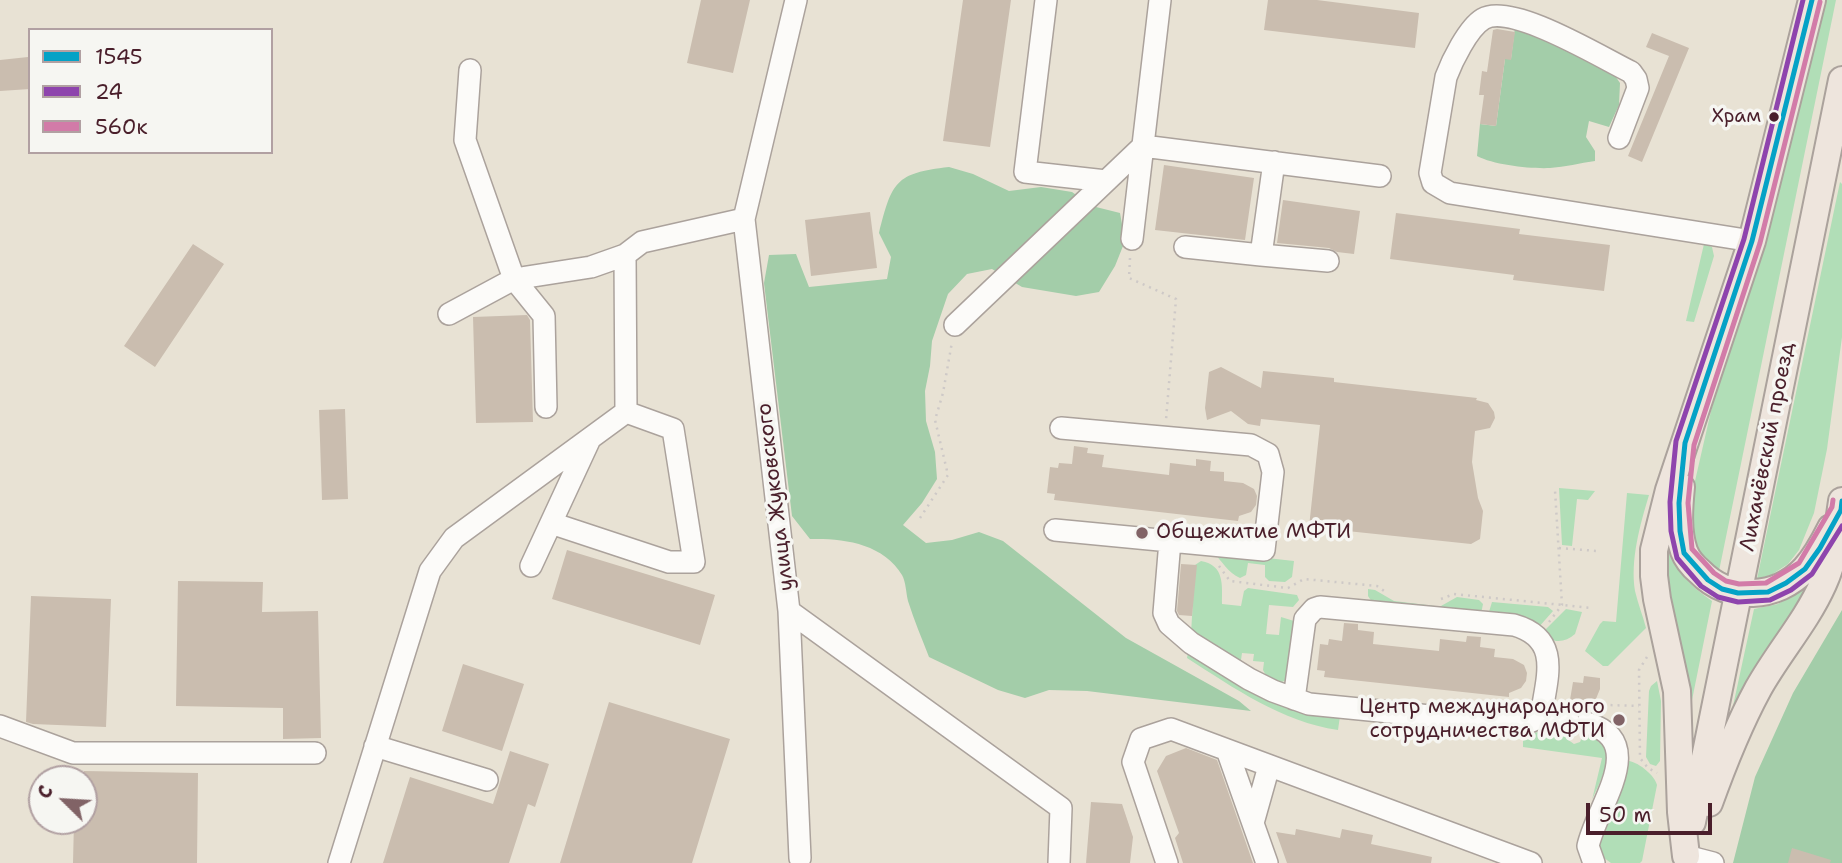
<!DOCTYPE html>
<html>
<head>
<meta charset="utf-8">
<style>
	body { margin:0 }
	#map { position:relative; width:1842px; height:863px; overflow:hidden; background:#e8e2d4; font-family:"Shantell Sans",sans-serif }
	canvas { display:block }
	.legend { position:absolute; left:28px; top:28px; width:245px; height:126px; box-sizing:border-box; background:#f6f6f2; border:2px solid #b1a0a2; margin:0; padding:9px 12px; list-style:none; font-size:21px; color:#4a1f2b }
	.legend li { display:flex; align-items:center; gap:14px; height:35px }
	.legend b { width:35px; border:2px solid #b1a0a2 }
	.north { position:absolute; left:28px; top:765px; width:70px; height:70px; box-sizing:border-box; background:#f6f6f2; border:2px solid #b1a0a2; border-radius:50%; rotate:294deg; font-size:19px; font-weight:700; line-height:28px; text-align:center; color:#4a1f2b }
	.north::after { content:''; display:block; margin:auto; width:24px; height:32px; background:#816366; clip-path:polygon(50% 0,100% 100%,50% 72%,0 100%) }
	.scale { position:absolute; left:1586px; top:803px; width:126px; height:32px; box-sizing:border-box; border:4px solid #4a1f2b; border-top:0; padding-left:9px; font-size:21px; line-height:24px; white-space:nowrap; color:#4a1f2b; -webkit-text-stroke:5px #f6f6f2; paint-order:stroke }
</style>
</head>
<body>
<div id="map">
<canvas width="1842" height="863"></canvas>
<ul class="legend">
<li><b style="height:9px;background:#04a2c6"></b>1545</li>
<li><b style="height:9px;background:#8e44ad"></b>24</li>
<li><b style="height:9px;background:#d27ba8"></b>560к</li>
</ul>
<div class="north">С</div>
<div class="scale">50 m</div>
</div>
<script>
const ctx = document.querySelector('canvas').getContext('2d');
ctx.lineJoin = 'round';
function fill(path, color) { ctx.fillStyle = color; ctx.fill(path, 'evenodd'); }
function stroke(path, color, width, dash) { ctx.strokeStyle = color; ctx.lineWidth = width; ctx.lineCap = dash ? 'butt' : 'round'; ctx.setLineDash(dash || []); ctx.stroke(path); }
function drawText(font, color, halo, rows, align = 'center') {
  ctx.font = font + ' "Shantell Sans",sans-serif'; ctx.lineWidth = 7; ctx.setLineDash([]); ctx.textBaseline = 'middle'; ctx.strokeStyle = halo; ctx.fillStyle = color; for (const [text, x, y, turn = 0] of rows) {
    ctx.save(); ctx.translate(x, y); ctx.rotate((+turn || 0) * Math.PI / 180); ctx.textAlign = isNaN(turn) ? turn : align; if (halo) ctx.strokeText(text, 0, 0); ctx.fillText(text, 0, 0); ctx.restore();
  }
}
const green = new Path2D(`
	M 1826,0 L 1836,0 L 1719,571 L 1705,562 L 1693,543 L 1690,503 L 1711,411 Z
	M 1840,182 L 1842,184 L 1842,337 L 1827,449 L 1814,513 L 1799,550 L 1788,564 L 1771,575 L 1757,579 Z
	M 1704,244 L 1712,247 L 1714,256 L 1694,322 L 1686,321 Z
	M 1559,488 L 1595,491 L 1588,500 L 1577,499 L 1572,546 L 1562,545 Z
	M 1627,493 L 1649,495 C 1640,525 1630,560 1635,591 C 1638,604 1643,616 1646,628 L 1608,666 L 1603,666 L 1585,651 L 1600,624 L 1603,621 L 1616,622 Z
	M 1666,545 C 1675,570 1690,586 1712,601 L 1690,710 L 1664,596 Z
	M 1213,552 L 1294,561 L 1292,577 L 1285,582 L 1269,581 L 1265,577 L 1265,565 L 1248,563 L 1246,575 L 1240,578 C 1228,573 1222,561 1213,552 Z
	M 1201,561 C 1225,565 1222,586 1222,604 L 1241,606 L 1244,591 L 1248,588 L 1297,595 L 1299,600 L 1293,607 L 1269,605 L 1266,634 L 1279,635 L 1281,617 L 1294,621 L 1287,680 L 1279,683 L 1268,679 L 1263,670 L 1264,662 L 1253,661 L 1254,654 L 1242,653 L 1241,660 L 1238,662 L 1191,634 L 1195,565 Z
	M 1368,589 L 1375,590 L 1394,601 L 1435,606 L 1441,606 L 1457,597 L 1479,600 L 1483,604 L 1481,614 L 1372,602 L 1368,596 Z
	M 1802,589 L 1804,594 L 1737,706 L 1733,706 L 1754,609 L 1778,604 Z
	M 1492,602 L 1548,607 L 1553,611 L 1538,628 L 1488,615 Z
	M 1566,609 L 1582,612 L 1575,634 C 1565,643 1552,644 1542,633 Z
	M 1188,652 L 1340,716 L 1338,730 C 1282,722 1234,688 1187,658 Z
	M 1657,681 L 1661,701 L 1660,761 L 1656,766 L 1650,764 L 1646,757 L 1649,691 L 1651,686 Z
	M 1547,730 L 1567,732 L 1567,739 L 1574,744 L 1580,742 L 1584,733 C 1623,740 1602,778 1592,800 L 1602,758 L 1523,747 L 1523,741 L 1529,734 Z
	M 1629,761 C 1640,763 1655,776 1657,785 L 1642,861 L 1640,863 L 1611,863 L 1600,855 L 1600,838 Z`);
const forest = new Path2D(`
	M 1515,27 L 1609,67 L 1620,83 L 1619,105 L 1609,127 L 1589,121 L 1586,137 L 1595,151 L 1595,161 C 1580,163 1565,167 1550,168 C 1531,169 1494,165 1477,156 L 1480,124 L 1496,126 L 1505,59 L 1511,59 Z
	M 949,167 L 973,174 L 1009,191 L 1041,187 L 1072,192 L 1092,206 L 1120,213 L 1125,241 L 1115,266 L 1099,292 L 1076,296 L 1022,287 L 992,269 L 967,274 L 948,294 L 932,341 L 930,366 L 925,391 L 926,421 L 935,452 L 937,479 L 922,503 L 903,525 L 926,543 L 952,540 L 979,532 L 1003,541 L 1126,638 L 1239,701 L 1251,711 L 1087,691 L 1049,690 L 1025,698 L 998,690 L 929,657 C 922,639 914,620 908,601 C 906,593 906,582 902,575 C 883,543 842,538 810,539 L 792,516 L 764,283 L 769,255 L 796,254 L 809,287 L 887,279 L 891,257 L 879,233 C 892,182 895,173 949,167 Z
	M 1842,610 L 1842,863 L 1733,863 L 1755,777 L 1793,693 Z`);
const building = new Path2D(`
	M 701,0 L 750,0 L 733,73 L 687,63 Z
	M 963,0 L 1011,0 L 990,147 L 943,141 Z
	M 1268,0 L 1317,0 L 1419,13 L 1415,48 L 1264,30 Z
	M 1497,29 L 1515,32 L 1511,60 L 1505,59 L 1496,126 L 1480,124 L 1484,95 L 1479,95 L 1482,71 L 1487,72 L 1493,30 Z
	M 1652,33 L 1689,48 L 1642,162 L 1628,156 L 1669,56 L 1646,47 Z
	M 28,57 L 30,89 L 0,91 L 0,60 Z
	M 1164,165 L 1254,178 L 1245,240 L 1155,230 Z
	M 1283,200 L 1360,211 L 1354,254 L 1337,252 L 1329,248 L 1277,243 Z
	M 870,212 L 877,268 L 811,276 L 805,220 Z
	M 1396,213 L 1520,229 L 1519,234 L 1610,245 L 1604,291 L 1513,280 L 1514,275 L 1390,259 Z
	M 193,244 L 224,264 L 155,367 L 124,346 Z
	M 527,315 L 530,320 L 533,422 L 476,423 L 473,317 Z
	M 1221,367 L 1261,388 L 1263,371 L 1334,378 L 1334,382 L 1477,398 L 1476,400 L 1488,403 L 1494,412 L 1495,418 L 1490,428 L 1475,431 L 1472,462 L 1478,498 L 1483,511 L 1480,539 L 1471,544 L 1309,527 L 1320,425 L 1261,419 L 1260,426 L 1248,424 L 1231,411 L 1207,420 L 1205,408 L 1209,372 Z
	M 345,409 L 348,499 L 322,500 L 319,410 Z
	M 1074,446 L 1088,448 L 1087,453 L 1104,455 L 1102,467 L 1169,475 L 1170,463 L 1196,466 L 1196,459 L 1211,461 L 1210,471 L 1224,472 L 1224,481 L 1243,483 L 1254,489 L 1257,496 L 1256,505 L 1251,512 L 1239,516 L 1238,521 L 1054,500 L 1055,494 L 1047,493 L 1050,467 L 1058,468 L 1059,463 L 1072,464 Z
	M 567,550 L 715,595 L 700,645 L 552,599 Z
	M 1181,564 L 1197,565 L 1192,616 L 1179,615 L 1177,611 Z
	M 178,581 L 263,582 L 262,612 L 318,611 L 321,738 L 283,739 L 283,708 L 176,706 Z
	M 31,596 L 111,599 L 106,727 L 33,724 L 26,722 Z
	M 1344,623 L 1358,624 L 1358,630 L 1374,632 L 1373,644 L 1439,651 L 1440,639 L 1466,642 L 1467,636 L 1481,637 L 1480,647 L 1495,649 L 1494,657 L 1513,659 L 1524,665 L 1527,673 L 1526,681 L 1521,688 L 1509,693 L 1509,697 L 1324,677 L 1325,671 L 1317,670 L 1320,644 L 1328,645 L 1329,639 L 1342,641 Z
	M 463,664 L 524,684 L 502,751 L 442,731 Z
	M 1584,676 L 1600,678 L 1600,689 L 1591,711 L 1579,713 L 1569,706 L 1573,682 L 1583,683 Z
	M 609,702 L 730,739 L 692,863 L 560,863 Z
	M 1186,748 L 1217,760 L 1253,863 L 1183,863 L 1175,838 L 1179,833 L 1157,771 L 1166,756 Z
	M 510,751 L 549,764 L 535,807 L 528,804 L 509,863 L 383,863 L 410,777 L 493,804 Z
	M 84,771 L 198,773 L 197,863 L 73,863 L 74,821 L 84,821 Z
	M 1091,802 L 1122,804 L 1133,837 L 1130,863 L 1086,863 Z
	M 1296,829 L 1340,838 L 1342,829 L 1373,835 L 1371,844 L 1432,857 L 1431,863 L 1287,863 L 1276,832 L 1295,835 Z
	M 1792,848 L 1831,860 L 1830,863 L 1788,863 Z`);
const path = new Path2D(`
	M 1130,258 L 1129,278 L 1176,299 L 1166,420
	M 920,518 L 948,475 L 935,420 L 943,393 L 952,342
	M 1559,548 L 1597,551
	M 1219,566 L 1230,581 L 1288,588 L 1304,579 L 1377,586 L 1387,593
	M 1441,599 L 1454,594 L 1592,608
	M 1549,622 L 1562,605 L 1555,490
	M 1647,657 L 1639,670 L 1640,758 L 1648,768 L 1657,773
	M 1597,708 L 1607,705 L 1639,706`);
const minor = new Path2D(`
	M 796,0 L 744,219 L 789,611 L 1061,808 L 1059,863
	M 1046,0 L 1025,172 L 1106,181
	M 1619,138 L 1638,88 L 1636,79 L 1631,72 C 1602,58 1511,2 1483,19 C 1468,28 1452,61 1446,77 L 1430,173 L 1433,183 L 1450,193 L 1752,241
	M 1132,239 L 1160,0
	M 1185,247 L 1261,255 L 1274,162
	M 1261,255 L 1328,261
	M 449,314 L 514,279 L 465,140 L 470,70
	M 955,325 L 1143,146 L 1380,176
	M 546,407 L 544,316 L 514,279 L 591,267 L 625,255 L 642,242 L 744,219
	M 551,523 L 669,562 L 694,562 L 673,429 L 626,412
	M 1055,530 L 1264,550 L 1273,472 L 1268,454 L 1251,445 L 1061,428
	M 1170,541 L 1164,613 L 1169,624 L 1191,643 L 1249,679 L 1273,691 L 1309,704 L 1511,724 L 1525,724 L 1541,717 L 1568,720
	M 531,566 L 589,441
	M 789,611 L 800,858
	M 1294,699 L 1305,619 L 1314,609 L 1320,607 L 1514,625 C 1563,639 1546,679 1541,717
	M 1587,723 C 1650,742 1597,805 1588,846 L 1594,863
	M 0,726 L 73,753 L 315,753
	M 375,746 L 487,780
	M 1227,750 L 1267,863
	M 1253,823 L 1269,766
	M 1686,856 L 1713,863
	M 339,863 L 430,571 L 454,538 L 626,412 L 625,255
	M 1167,863 L 1133,762 L 1141,739 L 1171,729 L 1531,863`);
const major = new Path2D(`
	M 1681,487 C 1679,507 1677,531 1684,551 C 1687,559 1694,567 1700,572 C 1729,602 1777,599 1805,569 C 1816,557 1824,542 1831,528
	M 1709,803 C 1723,764 1738,726 1758,689 C 1778,653 1806,622 1823,584 C 1835,558 1838,529 1842,501
	M 1692,822 L 1842,80
	M 1686,856 L 1681,812 L 1677,691 L 1657,599 L 1654,576 L 1654,550 L 1669,490 L 1752,241 L 1812,0`);
const bus1 = new Path2D(`
	M 1812,0 L 1752,241 L 1685,443 L 1679,503 L 1680,531 L 1684,553 L 1708,580 L 1722,589 L 1738,593 L 1768,592 L 1786,583 L 1805,569 L 1820,548 L 1841,510 L 1842,501`);
const bus2 = new Path2D(`
	M 1803,0 L 1744,239 L 1676,441 L 1670,502 L 1671,531 L 1677,558 L 1701,586 L 1718,597 L 1738,602 L 1770,600 L 1791,590 L 1812,574 L 1842,526`);
const bus3 = new Path2D(`
	M 1820,2 L 1760,243 L 1694,445 L 1688,503 L 1692,549 L 1714,573 L 1726,581 L 1739,584 L 1766,583 L 1799,563 L 1832,507 L 1833,500`);
const markers = [
	[1774,117,6,"#4a1f2b"],
	[1142,533,7,"#816366"],
	[1619,720,7,"#816366"]
];
const busNames = [
	["Храм",1761,117]
];
const streetNames = [
	["Лихачёвский проезд",1768,447,-79],
	["улица Жуковского",776,497,-97]
];
const poiNames = [
	["Общежитие МФТИ",1156,533],
	["Центр международного",1605,708,"right"],
	["сотрудничества МФТИ",1605,732,"right"]
];
fill(green, '#b1deb7');
fill(forest, '#a3cda9');
fill(building, '#cabdaf');
stroke(minor, '#aba29c', 24);
stroke(major, '#aba29c', 30);
stroke(path, '#cec9c7', 2.5, [2, 5]);
stroke(minor, '#fcfbf9', 21);
stroke(major, '#eee5dd', 26);
stroke(bus1, '#04a2c6', 5);
stroke(bus2, '#8e44ad', 5);
stroke(bus3, '#d27ba8', 5);
for (const [x, y, r, color] of markers) { const dot = new Path2D(); dot.arc(x, y, r, 0, 2 * Math.PI); ctx.fillStyle = color; ctx.fill(dot); stroke(dot, '#f6f6f2', 2.5); }
drawText('19px', '#4a1f2b', '#f6f6f2', busNames, 'right');
drawText('21px', '#4a1f2b', '#f6f6f2', streetNames);
drawText('21px', '#4a1f2b', '#f6f6f2', poiNames, 'left');
</script>
</body>
</html>
